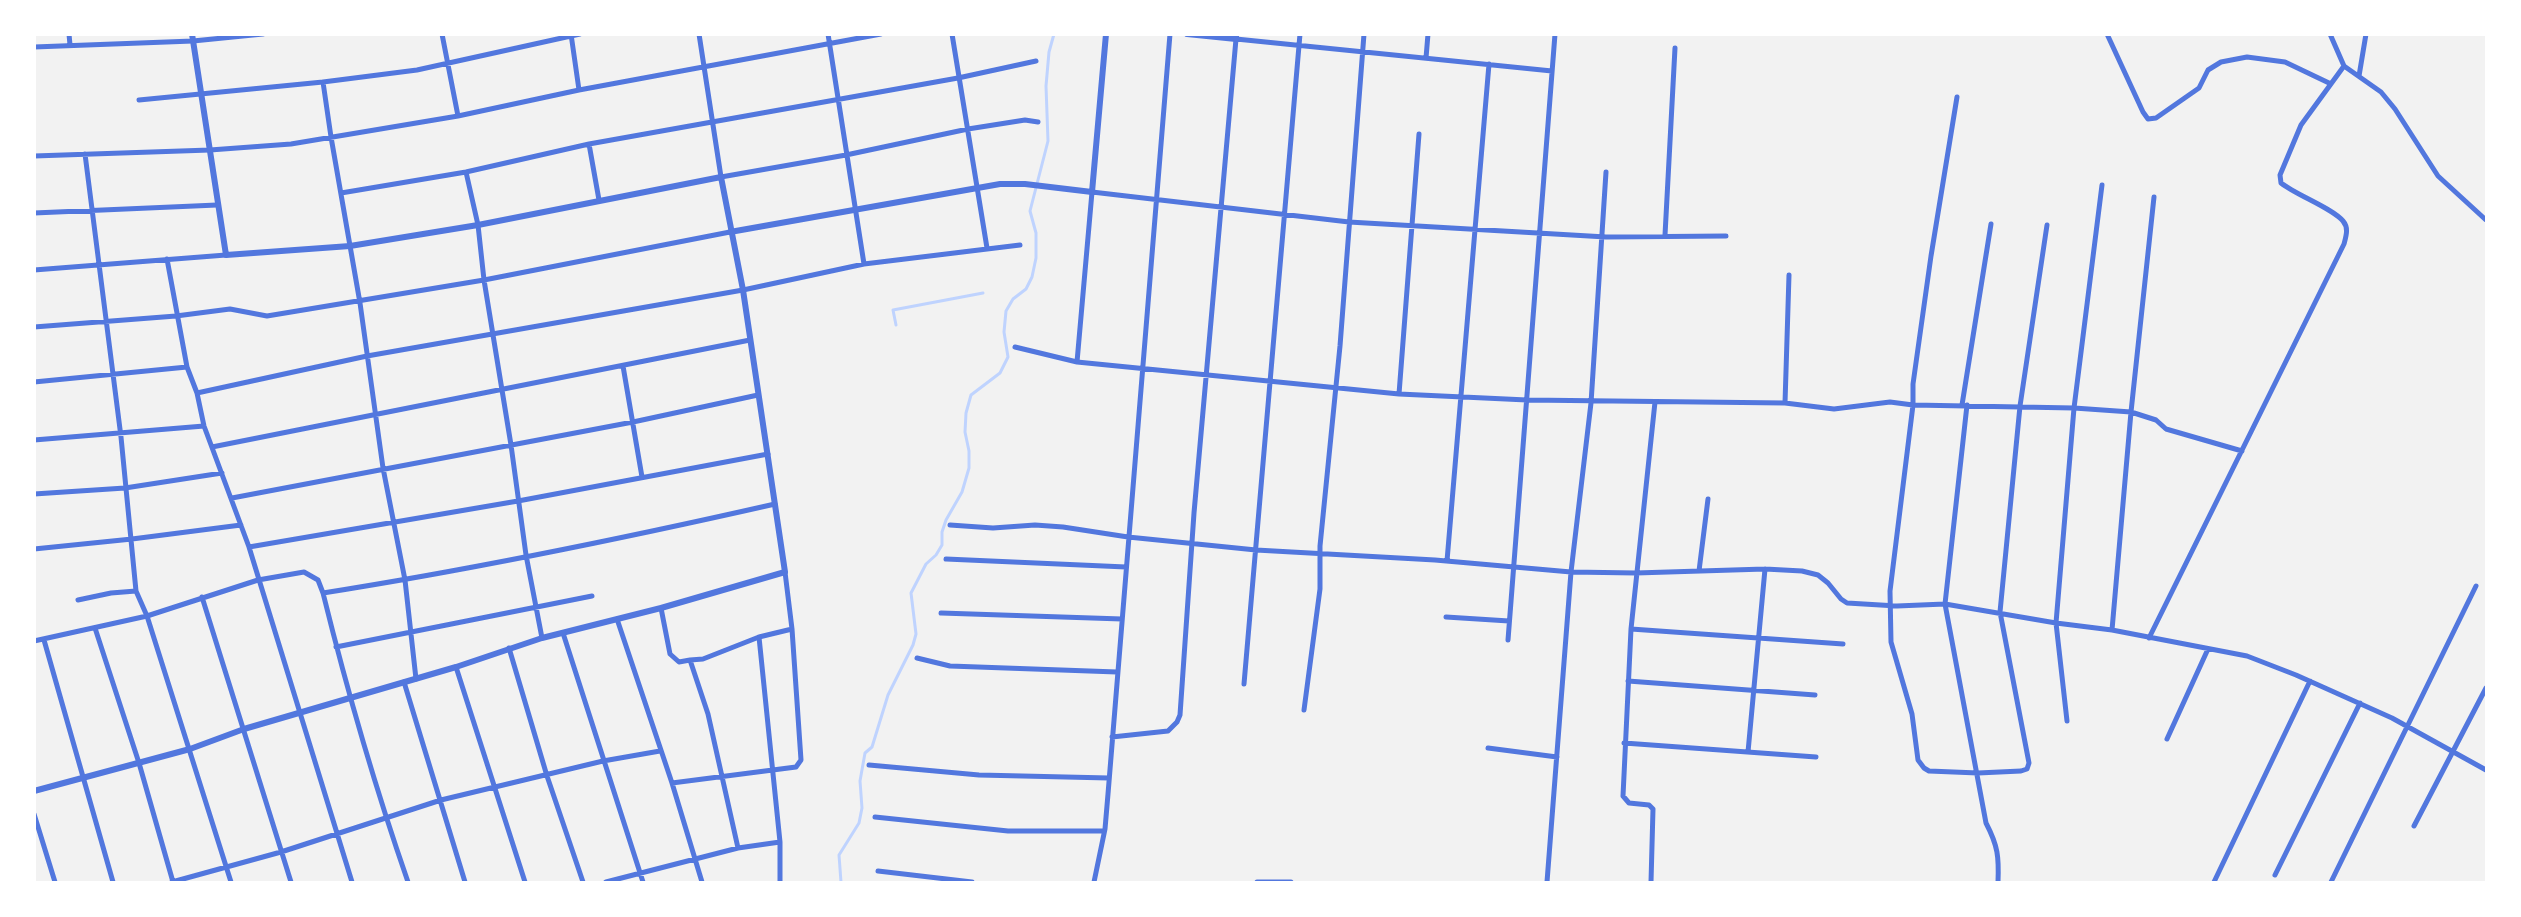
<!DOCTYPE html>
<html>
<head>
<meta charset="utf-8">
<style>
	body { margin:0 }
	#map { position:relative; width:2521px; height:917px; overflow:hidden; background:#f2f2f2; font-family:"Space Grotesk",sans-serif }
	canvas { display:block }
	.frame { position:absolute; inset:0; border:36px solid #fff; pointer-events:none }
</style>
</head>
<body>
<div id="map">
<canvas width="2521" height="917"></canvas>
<div class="frame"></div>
</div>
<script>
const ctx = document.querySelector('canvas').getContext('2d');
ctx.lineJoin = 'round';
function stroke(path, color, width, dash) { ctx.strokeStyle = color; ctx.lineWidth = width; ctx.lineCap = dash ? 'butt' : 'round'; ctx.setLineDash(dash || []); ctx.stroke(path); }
const stream = new Path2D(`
	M 896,325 L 893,310 L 983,293
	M 841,882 L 839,855 L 859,823 L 862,808 L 860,781 L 865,753 L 872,747 L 888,695 L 913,645 L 916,634 L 911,593 L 926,564 L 936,555 L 942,545 L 942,532 L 946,520 L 962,492 L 969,468 L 969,451 L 965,432 L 966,413 L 971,395 L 1000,373 L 1008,357 L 1004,332 L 1006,311 L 1013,299 L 1026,289 L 1032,277 L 1036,258 L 1036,233 L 1030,211 L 1048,141 L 1046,86 L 1049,52 L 1054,34`);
const minor = new Path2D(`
	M 69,34 L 70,45
	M 442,34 L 458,116
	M 571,34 L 579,90
	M 699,34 L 721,177 L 846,155 L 968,129 L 1025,120 L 1038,122
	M 828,34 L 864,264
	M 952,34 L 987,248
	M 2107,34 L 2143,112 L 2148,119 L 2156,118 L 2199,88 L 2208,70 L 2221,62 L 2247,57 L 2285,62 L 2329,83
	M 2330,34 L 2344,66
	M 34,47 L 193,41 L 263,34
	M 1426,58 L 1428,34
	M 2359,76 L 2366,34
	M 323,82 L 331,137 L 360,303 L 383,468 L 405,580 L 416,679
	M 1957,97 L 1931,256 L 1913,384 L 1913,405 L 2074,408 L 2131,412 L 2156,420 L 2166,429 L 2242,451
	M 139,100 L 323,82 L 417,70 L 580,34
	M 589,144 L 599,200
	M 85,154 L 121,437 L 136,591 L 147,616 L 231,882
	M 34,156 L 210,150 L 291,144 L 458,116 L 579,90 L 881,34
	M 466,172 L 478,225 L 484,280 L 511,445 L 526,555 L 542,638
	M 341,193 L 466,172 L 589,144 L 958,78 L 1036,61
	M 34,213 L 217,205
	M 1665,235 L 1675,48
	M 167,259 L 187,367 L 197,393 L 204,426 L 249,547 L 352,882
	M 34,270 L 226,255
	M 34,327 L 176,316 L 230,309 L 267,316 L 484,280 L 730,232
	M 1015,347 L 1077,362 L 1399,394 L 1527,400 L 1785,403 L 1834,409 L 1890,402 L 1913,405 L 1890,591 L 1891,642 L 1912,714 L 1918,760 L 1924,768 L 1929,771 L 1978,773 L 2021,771 L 2027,769 L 2029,763 L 2000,612 L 2020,406 L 2047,225
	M 1077,362 L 1092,192 L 1349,222 L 1606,237 L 1726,236
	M 623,366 L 642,477
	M 34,382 L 187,367
	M 197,393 L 367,356 L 743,290 L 864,264 L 1020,245
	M 1399,394 L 1419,134
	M 1785,403 L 1789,275
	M 1962,405 L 1991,224
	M 1967,405 L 1945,604 L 1986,823 C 1998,846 1999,857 1998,882
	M 34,440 L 204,426
	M 212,447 L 750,340
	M 34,494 L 125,488 L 222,473
	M 232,498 L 633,422 L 758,395
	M 950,525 L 993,528 L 1035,525 L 1063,527 L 1128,537 L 1256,550 L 1435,560 L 1571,572 L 1636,573 L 1765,569 L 1802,571 L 1818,575 L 1828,583 L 1841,599 L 1847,603 L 1897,606 L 1945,604 L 2056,623 L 2112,630 L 2247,656 L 2296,675 L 2392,718 L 2486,770
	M 249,547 L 518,501 L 768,454
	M 34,549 L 132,539 L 241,525
	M 946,559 L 1126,567
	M 1447,561 L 1489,64
	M 1699,571 L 1708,499
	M 323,593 C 347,690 375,787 408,882
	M 202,597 L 291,882
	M 78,600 L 111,593 L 136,591
	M 661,608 L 670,654 L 679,662 L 690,660
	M 941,613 L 1122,619
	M 1446,617 L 1509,621
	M 617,619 L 672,783 L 702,882
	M 95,628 L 139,763 L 173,882
	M 1631,629 L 1843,644
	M 2112,630 L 2131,412 L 2154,197
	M 563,633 L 643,882
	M 759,637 L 780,842 L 780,882
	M 2149,638 L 2344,244 C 2346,236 2349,228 2343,221 C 2332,208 2296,195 2281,183 L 2280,175 L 2301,125 L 2344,66 L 2381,92 L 2395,109 L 2438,176 L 2486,220
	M 44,640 L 113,882
	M 1508,640 L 1555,34
	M 34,641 L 147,616 L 258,580 L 304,572 L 318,580 L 323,593 C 475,569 625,538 775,504
	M 336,647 L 592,596
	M 509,648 L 547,776 L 583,882
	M 917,658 L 950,666 L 1117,672
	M 456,667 L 525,882
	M 1628,681 L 1815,695
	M 404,682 L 465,882
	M 1244,684 L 1300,34
	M 1304,710 L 1320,589 L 1320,546 L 1340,346 L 1364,34
	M 2067,721 L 2056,623 L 2074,408 L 2102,185
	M 1112,737 L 1168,731 L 1177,722 L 1180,715 L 1194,513 L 1236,39 L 1552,71
	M 2167,739 L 2208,649
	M 1624,743 L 1816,757
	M 1488,748 L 1557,757
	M 1748,752 L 1765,569
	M 869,765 L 979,775 L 1109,778
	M 672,783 L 796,767 L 801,760 L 792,629 L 785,572
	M 34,814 L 55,882
	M 875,817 L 1008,831 L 1104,831
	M 2414,826 L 2486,688
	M 738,848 L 708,714 L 690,660 L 703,659 L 759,637 L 792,629
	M 878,871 L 972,882
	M 2275,875 L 2360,703
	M 172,882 L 281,852 L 441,800 L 603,761 L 660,751
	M 606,882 L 738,848 L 780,842
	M 1094,882 L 1105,829 L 1108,794 L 1170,34
	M 1257,882 L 1291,882
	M 1547,882 L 1571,572 L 1591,403 L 1606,172
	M 1651,882 L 1653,809 L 1649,805 L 1629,803 L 1623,796 L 1631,629 L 1655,402
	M 2214,882 L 2310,681
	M 2331,882 L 2476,586`);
const tertiary = new Path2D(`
	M 1187,34 L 1236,39 L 1236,34
	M 730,232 L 1000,184 L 1025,184 L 1092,192 L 1106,34
	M 34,791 L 190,749 L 244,729 L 456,667 L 542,638 L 661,608 L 785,572 L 743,290 L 721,177 L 478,225 L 350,246 L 226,255 L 192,34`);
stroke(stream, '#bfd3fe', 3);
stroke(minor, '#5277de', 5);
stroke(tertiary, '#5277de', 6);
</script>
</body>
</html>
